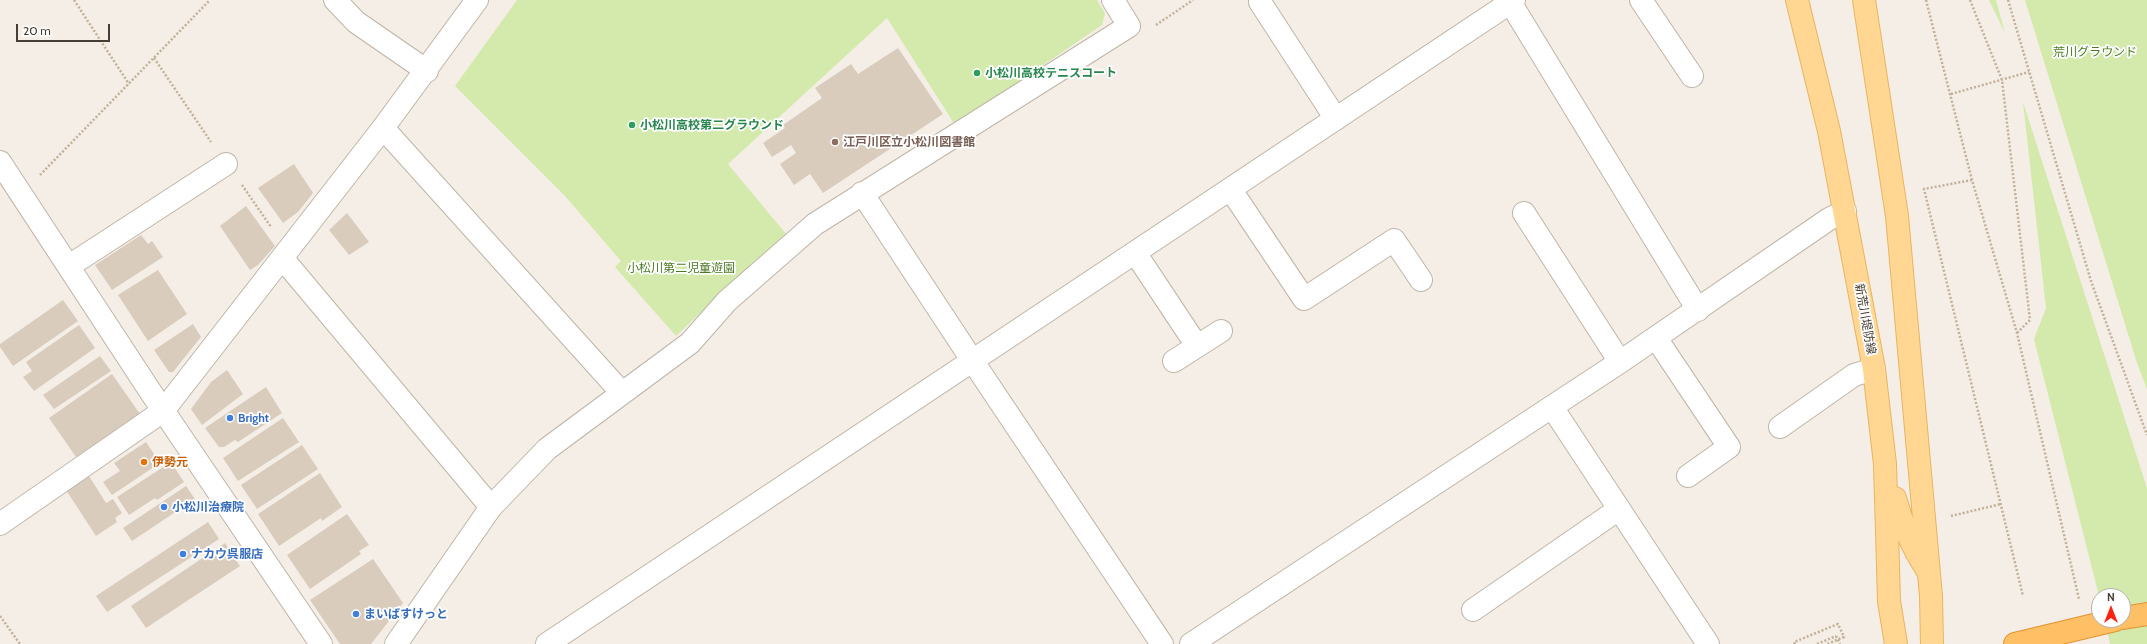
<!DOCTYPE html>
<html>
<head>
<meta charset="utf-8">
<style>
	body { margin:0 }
	#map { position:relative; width:2147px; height:644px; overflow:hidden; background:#f4eee6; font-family:Cabin,sans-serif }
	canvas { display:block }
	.north { position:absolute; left:2091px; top:588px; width:40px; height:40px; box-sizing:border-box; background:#fff; border:1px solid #b5b2ae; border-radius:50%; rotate:0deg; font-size:11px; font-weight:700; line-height:16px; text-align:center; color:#463e35 }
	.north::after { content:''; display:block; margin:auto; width:14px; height:18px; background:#ff2111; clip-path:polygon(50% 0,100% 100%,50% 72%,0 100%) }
	.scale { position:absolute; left:16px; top:24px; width:94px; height:18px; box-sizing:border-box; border:2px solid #463e35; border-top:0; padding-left:5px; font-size:12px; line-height:14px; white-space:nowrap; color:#463e35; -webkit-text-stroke:3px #fff; paint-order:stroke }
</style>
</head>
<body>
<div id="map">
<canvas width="2147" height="644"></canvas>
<div class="north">N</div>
<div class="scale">20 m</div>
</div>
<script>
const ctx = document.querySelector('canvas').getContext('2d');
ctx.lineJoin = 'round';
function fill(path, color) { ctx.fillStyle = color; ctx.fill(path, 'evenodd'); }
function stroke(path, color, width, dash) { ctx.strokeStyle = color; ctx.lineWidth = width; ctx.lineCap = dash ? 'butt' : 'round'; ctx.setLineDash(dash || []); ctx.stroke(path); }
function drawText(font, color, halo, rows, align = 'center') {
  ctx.font = font + ' Cabin,"Noto Sans JP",sans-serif'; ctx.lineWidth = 3.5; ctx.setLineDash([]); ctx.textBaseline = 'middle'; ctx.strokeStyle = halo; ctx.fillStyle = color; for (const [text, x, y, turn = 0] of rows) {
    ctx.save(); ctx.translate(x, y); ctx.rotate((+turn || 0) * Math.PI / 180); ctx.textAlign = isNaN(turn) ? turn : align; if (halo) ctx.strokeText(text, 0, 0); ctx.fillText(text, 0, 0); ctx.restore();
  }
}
const green = new Path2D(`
	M 517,0 L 1097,0 L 1105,13 L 1102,25 L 955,125 L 887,18 L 728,164 L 786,234 L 755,261 L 676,336 L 615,267 L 621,261 L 565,196 L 455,86 Z
	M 1989,0 L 1996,0 L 2005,33 Z
	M 2025,0 L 2147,0 L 2147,389 L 2137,363 Z
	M 2023,102 L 2147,488 L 2147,644 L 2110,644 L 2105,620 L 2123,620 L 2123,596 L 2099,596 L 2034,339 L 2046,308 Z`);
const building = new Path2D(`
	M 898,48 L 943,114 L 823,193 L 810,174 L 794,185 L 780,164 L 796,153 L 791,145 L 772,157 L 763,143 L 785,128 L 783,125 L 822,98 L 815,88 L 851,64 L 858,74 Z
	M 294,164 L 313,193 L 298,212 L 283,223 L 258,188 Z
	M 246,206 L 275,246 L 258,265 L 250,270 L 220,226 Z
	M 347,213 L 369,242 L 349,255 L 329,230 Z
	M 141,235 L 148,244 L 152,241 L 163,257 L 112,290 L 95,265 Z
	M 158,270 L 187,314 L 148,341 L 118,295 Z
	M 63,300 L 78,321 L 13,366 L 0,347 L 0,344 Z
	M 193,324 L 201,337 L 173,372 L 169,372 L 154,350 Z
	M 79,325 L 95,348 L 34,391 L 23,377 L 32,371 L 26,362 Z
	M 100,356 L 111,371 L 54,409 L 43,395 Z
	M 227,370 L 243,394 L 202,425 L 191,409 L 211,382 Z
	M 112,374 L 140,414 L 76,457 L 49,418 Z
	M 266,387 L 282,413 L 238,442 L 235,440 L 224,447 L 219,447 L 205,428 Z
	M 283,418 L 299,442 L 238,481 L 223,458 Z
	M 146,442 L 160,463 L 112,495 L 103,482 L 120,471 L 114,463 Z
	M 302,445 L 318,469 L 257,509 L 241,485 Z
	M 171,462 L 184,482 L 157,500 L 155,498 L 129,515 L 117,497 Z
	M 320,473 L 342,507 L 322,521 L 321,518 L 279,546 L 258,514 Z
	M 89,476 L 106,503 L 113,499 L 122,513 L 115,518 L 117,522 L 96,536 L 66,490 Z
	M 186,486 L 195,499 L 132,541 L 123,528 Z
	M 347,514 L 369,545 L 359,551 L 361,554 L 310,589 L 287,555 Z
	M 208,522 L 219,539 L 107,612 L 96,596 Z
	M 225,543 L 240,566 L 146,628 L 131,606 Z
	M 373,559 L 403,603 L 371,644 L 340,644 L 310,600 Z`);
const path = new Path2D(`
	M 74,0 L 129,84
	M 1926,0 L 1972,180 L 2017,333 L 2079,599
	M 1970,0 L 2002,80 L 2030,320 L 2017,333
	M 2008,0 L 2091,281 L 2147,435
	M 1156,25 L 1193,0
	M 154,58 L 211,142
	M 1951,94 L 2029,72
	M 40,175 L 210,0
	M 1972,180 L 1924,189 L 2023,596
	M 242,185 L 271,227
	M 1951,516 L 2001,504
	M 0,616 L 20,644
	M 1795,644 L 1794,642 L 1838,624 L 1844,637 L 1827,644
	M 1817,644 L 1836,636`);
const minor = new Path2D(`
	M 335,0 L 356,22 L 427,71
	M 1641,0 L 1692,76
	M 1260,2 L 1336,119
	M 1510,2 L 1698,310
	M 383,128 L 622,393
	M 0,162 L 150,391 L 321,644
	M 1231,190 L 1304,299 L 1394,240 L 1421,280
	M 862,193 L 972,360 L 1162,644
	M 1524,213 L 1620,362
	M 1136,254 L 1197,346
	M 283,259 L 491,507
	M 69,266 L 226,164
	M 1656,338 L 1729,447 L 1688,476
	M 1174,361 L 1221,331
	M 1552,407 L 1708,644
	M 1780,427 L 1854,375 L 1874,369
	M 0,524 L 163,411 L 383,128 L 477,0
	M 1473,610 L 1619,509
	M 396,644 L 491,507 L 547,449 L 690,343 L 727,301 L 815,224 L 1129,26 L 1113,0
	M 547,644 L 1514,0
	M 1191,644 L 1620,362 L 1829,219 L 1845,211`);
const major = new Path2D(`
	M 1797,0 L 1829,131 L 1874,369 L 1885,464 L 1889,601 L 1896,644
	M 1864,0 L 1897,216 L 1931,596 L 1932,644
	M 1895,498 C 1902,525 1912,547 1927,570`);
const highway = new Path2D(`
	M 2123,618 L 2147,614
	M 2015,644 L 2115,620`);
const pathBridge = new Path2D(`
	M 1836,636 L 1840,644`);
const markers = [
	[977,73,4,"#2e9e5b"],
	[632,125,4,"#2e9e5b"],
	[835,142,4,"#8d6e63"],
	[230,418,4,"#3f7fe0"],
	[144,462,4,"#e8710a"],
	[164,507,4,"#3f7fe0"],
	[183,554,4,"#3f7fe0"],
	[356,614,4,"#3f7fe0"]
];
const parkNames = [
	["荒川グラウンド",2095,52],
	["小松川第二児童遊園",681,268]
];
const leisureNames = [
	["小松川高校テニスコート",985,73],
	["小松川高校第二グラウンド",640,125]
];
const educationNames = [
	["江戸川区立小松川図書館",843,142]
];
const streetNames = [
	["新荒川堤防線",1865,319,80]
];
const shopNames = [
	["Bright",238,418],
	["小松川治療院",172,507],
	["ナカウ呉服店",191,554],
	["まいばすけっと",364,614]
];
const foodNames = [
	["伊勢元",152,462]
];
fill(green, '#d3eaac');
fill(building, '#d9ccbd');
stroke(minor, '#bfb5a8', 24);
stroke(major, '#e9b45f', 24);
stroke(highway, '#e4932f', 24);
stroke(path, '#c2b098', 2.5, [2, 2]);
stroke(minor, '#fff', 22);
stroke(major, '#ffd793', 22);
stroke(highway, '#ffbf65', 22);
stroke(pathBridge, '#c2b098', 2.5, [2, 2]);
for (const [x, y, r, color] of markers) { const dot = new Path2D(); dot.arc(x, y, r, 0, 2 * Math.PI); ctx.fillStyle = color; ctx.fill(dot); stroke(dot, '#fff', 1.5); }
drawText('12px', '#4d7b25', '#fff', parkNames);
drawText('bold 12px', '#27864d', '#fff', leisureNames, 'left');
drawText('bold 12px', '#785e54', '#fff', educationNames, 'left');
drawText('12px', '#463e35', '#fff', streetNames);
drawText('bold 12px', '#366cbe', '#fff', shopNames, 'left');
drawText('bold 12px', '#c56008', '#fff', foodNames, 'left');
</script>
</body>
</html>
